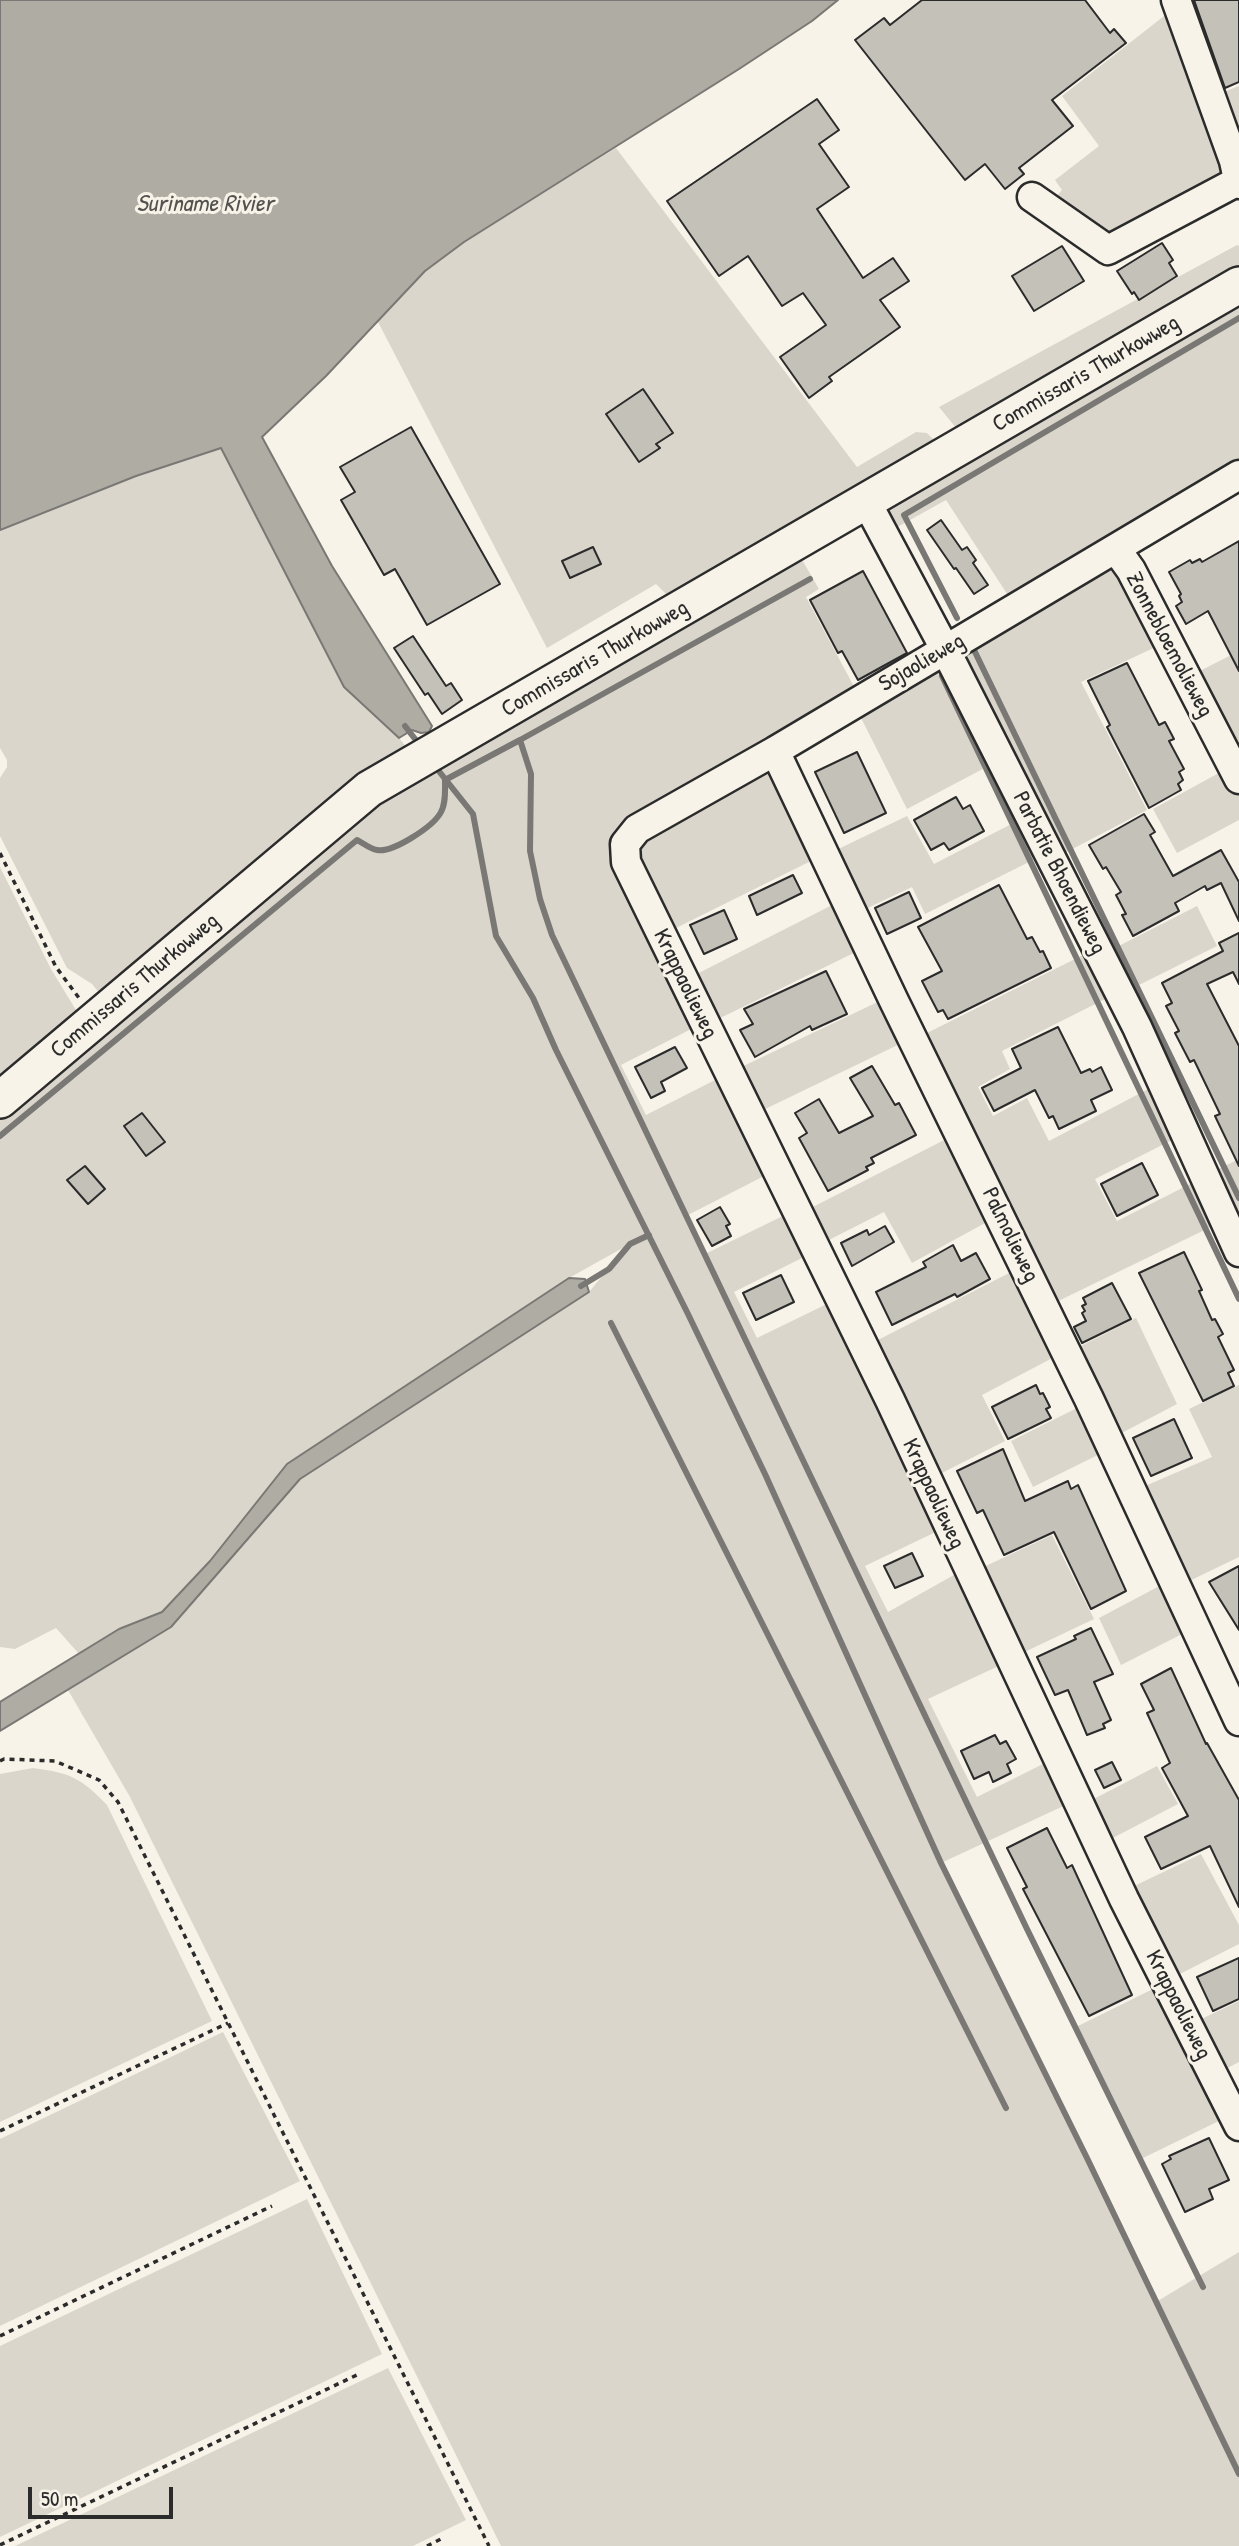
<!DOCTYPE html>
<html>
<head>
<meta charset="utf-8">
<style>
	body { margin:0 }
	#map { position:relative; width:1239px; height:2546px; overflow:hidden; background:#f7f3e8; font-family:"Patrick Hand",sans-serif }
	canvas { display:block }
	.scale { position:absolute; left:28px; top:2487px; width:145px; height:32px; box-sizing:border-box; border:4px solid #2b2b2b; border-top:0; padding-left:9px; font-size:21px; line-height:24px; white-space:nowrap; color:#2b2b2b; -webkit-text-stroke:5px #f7f3e8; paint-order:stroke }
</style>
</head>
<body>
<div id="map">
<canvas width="1239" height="2546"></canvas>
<div class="scale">50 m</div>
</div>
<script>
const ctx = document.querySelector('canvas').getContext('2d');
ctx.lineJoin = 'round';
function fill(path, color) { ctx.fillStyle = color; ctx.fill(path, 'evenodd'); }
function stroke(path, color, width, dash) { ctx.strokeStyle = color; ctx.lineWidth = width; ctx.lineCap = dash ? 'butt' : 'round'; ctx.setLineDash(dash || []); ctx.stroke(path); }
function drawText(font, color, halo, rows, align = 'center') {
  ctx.font = font + ' "Patrick Hand",sans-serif'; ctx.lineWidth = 6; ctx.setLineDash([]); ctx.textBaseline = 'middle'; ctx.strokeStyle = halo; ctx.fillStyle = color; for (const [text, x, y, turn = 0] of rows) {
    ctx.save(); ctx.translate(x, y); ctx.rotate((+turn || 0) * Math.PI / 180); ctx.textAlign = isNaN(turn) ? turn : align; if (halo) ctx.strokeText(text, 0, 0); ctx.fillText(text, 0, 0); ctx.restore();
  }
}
const green = new Path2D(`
	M 1173,9 L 1230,170 L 1133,230 L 1104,235 L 1052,202 L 1062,190 L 1055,180 L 1099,146 L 1062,96 Z
	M 1239,86 L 1239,150 L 1221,93 Z
	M 616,148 L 857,467 L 916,432 L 927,433 L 937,443 L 670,598 L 656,584 L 547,648 L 377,320 L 425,271 L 464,242 Z
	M 1237,245 L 1239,246 L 1239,275 L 957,429 L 939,407 Z
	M 1239,293 L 1239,470 L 1013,603 L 946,500 L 892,530 L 884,504 Z
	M 221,447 L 344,687 L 399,738 L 411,753 L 105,1000 L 92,984 L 67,968 L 0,836 L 0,778 L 7,767 L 7,760 L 0,748 L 0,530 L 136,476 Z
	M 801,558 L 819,589 L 806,597 L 858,694 L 634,824 L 611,841 L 699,1025 L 621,1065 L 646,1115 L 723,1076 L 770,1173 L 686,1216 L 705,1254 L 789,1213 L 810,1254 L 734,1292 L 757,1338 L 833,1301 L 944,1528 L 865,1566 L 888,1612 L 961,1571 L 1005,1663 L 928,1699 L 977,1797 L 1049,1761 L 1072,1802 L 941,1863 L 1156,2302 L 1239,2252 L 1239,2546 L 501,2546 L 130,1797 L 68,1690 L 171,1627 L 300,1479 L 589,1292 L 628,1245 L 569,1278 L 287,1464 L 210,1561 L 162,1612 L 119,1629 L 80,1655 L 56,1628 L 15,1649 L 0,1647 L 0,1111 L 351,812 Z
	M 1110,563 L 1162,644 L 1081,682 L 1147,810 L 1061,855 L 960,653 Z
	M 1239,651 L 1239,765 L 1192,675 Z
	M 938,664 L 996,762 L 907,809 L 856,708 Z
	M 766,765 L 819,857 L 668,932 L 633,847 Z
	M 1228,768 L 1239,791 L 1239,820 L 1177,853 L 1153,809 Z
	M 907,816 L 934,864 L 1023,818 L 1043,855 L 925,914 L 912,887 L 859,912 L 832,852 Z
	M 0,867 L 51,969 L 82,1020 L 0,1090 Z
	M 840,901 L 864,948 L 712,1022 L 689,978 Z
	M 1197,906 L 1217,946 L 1127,991 L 1107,952 Z
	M 1091,951 L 1113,995 L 1002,1051 L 1010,1069 L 978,1087 L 993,1116 L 1027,1098 L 1049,1141 L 1152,1087 L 1178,1137 L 1095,1179 L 1117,1221 L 1198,1180 L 1219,1223 L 1050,1305 L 919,1037 Z
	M 886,998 L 908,1040 L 757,1113 L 735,1070 Z
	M 954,1135 L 996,1217 L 912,1263 L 884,1212 L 819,1245 L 803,1212 Z
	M 1239,1159 L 1239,1230 L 1212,1172 Z
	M 1019,1268 L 1062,1353 L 982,1395 L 1005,1441 L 934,1477 L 870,1344 Z
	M 1136,1318 L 1177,1404 L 1114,1437 L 1073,1350 Z
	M 1239,1385 L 1239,1557 L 1181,1585 L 1136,1490 L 1212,1457 L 1189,1409 Z
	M 1083,1405 L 1106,1451 L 1033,1487 L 1011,1441 Z
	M 1052,1535 L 1094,1619 L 1014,1657 L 975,1571 Z
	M 1167,1582 L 1190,1630 L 1121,1665 L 1099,1618 Z
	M 1157,1766 L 1178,1804 L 1107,1841 L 1088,1802 Z
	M 33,1768 C 70,1773 80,1777 107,1805 L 212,2021 L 0,2122 L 0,1774 Z
	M 1201,1854 L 1239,1925 L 1239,1944 L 1172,1978 L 1128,1889 Z
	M 1161,1985 L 1227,2117 L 1141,2159 L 1076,2027 Z
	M 1239,2001 L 1239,2062 L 1220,2072 L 1195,2022 Z
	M 223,2032 L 300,2181 L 0,2326 L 0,2139 Z
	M 307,2199 L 382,2354 L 0,2537 L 0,2346 Z
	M 388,2368 L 466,2520 L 413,2546 L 15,2546 Z`);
const water = new Path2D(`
	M 0,0 L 838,0 L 812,21 L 739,69 L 464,242 L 425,271 L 326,376 L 262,437 L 332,566 L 432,726 L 429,732 L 421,733 L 412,730 L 399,738 L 344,687 L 221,448 L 136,476 L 0,530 Z
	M 569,1278 L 585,1279 L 589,1292 L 300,1479 L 171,1627 L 0,1731 L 0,1702 L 119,1629 L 162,1612 L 210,1561 L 287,1464 Z`);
const stream = new Path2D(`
	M 957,618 L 904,515 L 1239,318
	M 975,652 L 1239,1198
	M 942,676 L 1239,1299
	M 405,726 L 422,748
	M 520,740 L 810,579
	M 434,765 L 473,814 L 496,936 L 533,998 L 556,1050 L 688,1314 L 765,1474 L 941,1863 L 1087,2158 L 1239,2474
	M 0,1136 L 357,840 C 363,843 370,849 377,850 C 393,853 434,826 441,812 C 446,803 445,790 445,780 L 520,740 L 531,774 L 530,851 L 540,899 L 552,935 L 1027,1929 L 1203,2287
	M 581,1286 L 609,1269 L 630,1244 L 649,1235
	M 611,1323 L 1006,2108`);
const building = new Path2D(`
	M 922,0 L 1085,0 L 1110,33 L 1114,29 L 1126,43 L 1052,100 L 1073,126 L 1019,168 L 1024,174 L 1005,189 L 985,164 L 965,180 L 855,40 L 884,18 L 890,25 Z
	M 1194,0 L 1239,0 L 1239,82 L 1225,88 Z
	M 817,99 L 839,130 L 819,144 L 849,187 L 817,209 L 863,278 L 893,258 L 909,281 L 880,300 L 900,327 L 829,377 L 832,381 L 809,398 L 780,357 L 826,325 L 803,293 L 782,306 L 748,256 L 719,276 L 667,201 Z
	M 1162,243 L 1173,260 L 1169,263 L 1177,276 L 1139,300 L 1134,292 L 1132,294 L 1117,271 Z
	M 1062,246 L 1084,281 L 1034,311 L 1012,276 Z
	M 643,389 L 673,433 L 656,444 L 660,448 L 639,462 L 606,414 Z
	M 411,427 L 500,584 L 427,625 L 395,569 L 384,575 L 341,500 L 355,492 L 340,467 Z
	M 941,520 L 962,550 L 967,547 L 976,560 L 973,563 L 988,585 L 974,594 L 956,568 L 954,569 L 927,530 Z
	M 1239,541 L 1239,671 L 1208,611 L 1186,624 L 1176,606 L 1182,602 L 1179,596 L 1181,594 L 1169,572 L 1190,560 L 1192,563 L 1200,559 L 1202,562 Z
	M 593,547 L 601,564 L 570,578 L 562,561 Z
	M 863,571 L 907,653 L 858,680 L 842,651 L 838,653 L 810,600 Z
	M 413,636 L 446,686 L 451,683 L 462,700 L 442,714 L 428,693 L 425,695 L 394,648 Z
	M 1127,663 L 1159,725 L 1165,722 L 1174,739 L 1169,741 L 1184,769 L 1179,772 L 1183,780 L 1178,784 L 1181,790 L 1149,808 L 1107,727 L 1110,725 L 1088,681 Z
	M 857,752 L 886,813 L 844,833 L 815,772 Z
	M 956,797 L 963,809 L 970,805 L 984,831 L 949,850 L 944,843 L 931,850 L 914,820 Z
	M 1144,814 L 1155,832 L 1150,835 L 1173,876 L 1221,850 L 1239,882 L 1239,921 L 1221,883 L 1207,890 L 1205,886 L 1175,903 L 1179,911 L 1133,936 L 1122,915 L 1126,914 L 1116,895 L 1121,892 L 1106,867 L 1103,869 L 1089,845 Z
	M 793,875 L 802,893 L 757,915 L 749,896 Z
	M 999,885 L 1027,939 L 1032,937 L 1040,952 L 1043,951 L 1051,968 L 948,1019 L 943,1010 L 938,1012 L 922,981 L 942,971 L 918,927 Z
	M 909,892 L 921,918 L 887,934 L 875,908 Z
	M 724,910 L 737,939 L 704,954 L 690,925 Z
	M 1239,933 L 1239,984 L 1233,972 L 1207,984 L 1239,1046 L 1239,1166 L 1215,1116 L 1220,1114 L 1194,1060 L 1190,1062 L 1175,1033 L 1179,1031 L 1166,1006 L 1172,1003 L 1162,983 L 1223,951 L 1219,943 Z
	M 826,971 L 847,1014 L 812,1030 L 810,1026 L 755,1057 L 740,1030 L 753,1024 L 744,1009 Z
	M 1058,1027 L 1081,1073 L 1090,1069 L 1092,1072 L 1101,1067 L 1112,1090 L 1091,1100 L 1096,1111 L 1059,1129 L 1053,1116 L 1049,1118 L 1035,1090 L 994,1111 L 982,1088 L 1021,1068 L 1012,1049 Z
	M 675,1047 L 687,1068 L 661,1082 L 665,1091 L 651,1098 L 635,1067 Z
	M 872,1066 L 895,1105 L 899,1103 L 916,1135 L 871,1158 L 874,1163 L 866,1167 L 868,1170 L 828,1191 L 799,1138 L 807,1133 L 795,1113 L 819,1099 L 839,1133 L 873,1116 L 850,1078 Z
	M 142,1113 L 165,1142 L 146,1156 L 124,1126 Z
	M 1142,1163 L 1158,1195 L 1117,1216 L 1101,1184 Z
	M 85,1166 L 105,1189 L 88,1204 L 67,1180 Z
	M 720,1207 L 730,1224 L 726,1226 L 731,1236 L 712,1246 L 697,1220 Z
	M 885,1226 L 894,1242 L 852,1266 L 841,1243 L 867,1230 L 869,1235 Z
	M 953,1245 L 961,1261 L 976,1253 L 990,1279 L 957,1297 L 955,1294 L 892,1325 L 876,1292 L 926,1267 L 923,1262 Z
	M 1184,1252 L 1202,1290 L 1199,1291 L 1212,1320 L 1215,1319 L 1223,1334 L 1218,1337 L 1234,1370 L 1228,1373 L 1234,1386 L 1203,1401 L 1139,1273 Z
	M 781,1275 L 794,1302 L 756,1320 L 743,1293 Z
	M 1112,1283 L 1131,1319 L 1082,1343 L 1074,1327 L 1086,1321 L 1082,1313 L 1085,1311 L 1082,1306 L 1086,1304 L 1083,1298 Z
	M 1036,1385 L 1040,1394 L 1043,1393 L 1050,1407 L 1046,1409 L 1051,1418 L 1008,1439 L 992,1407 Z
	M 1174,1419 L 1192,1458 L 1151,1476 L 1133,1438 Z
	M 1003,1449 L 1025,1501 L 1068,1481 L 1071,1489 L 1078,1485 L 1126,1591 L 1091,1609 L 1054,1532 L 1004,1555 L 983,1510 L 977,1513 L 957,1471 Z
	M 912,1553 L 923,1576 L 895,1588 L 884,1566 Z
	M 1239,1566 L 1239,1630 L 1209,1582 Z
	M 1091,1628 L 1113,1674 L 1094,1682 L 1111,1720 L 1103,1724 L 1105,1728 L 1087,1735 L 1068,1690 L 1055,1695 L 1037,1657 L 1076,1639 L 1074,1636 Z
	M 1171,1668 L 1206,1744 L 1207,1743 L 1239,1800 L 1239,1907 L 1210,1846 L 1161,1869 L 1145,1837 L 1188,1816 L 1162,1768 L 1170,1763 L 1147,1713 L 1154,1710 L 1141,1684 Z
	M 995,1735 L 1000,1744 L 1006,1741 L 1016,1759 L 1007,1764 L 1011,1773 L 993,1782 L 989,1772 L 974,1779 L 961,1751 Z
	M 1112,1762 L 1121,1780 L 1104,1788 L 1095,1770 Z
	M 1047,1828 L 1067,1868 L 1072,1865 L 1132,1995 L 1089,2016 L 1023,1889 L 1027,1887 L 1007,1848 Z
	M 1239,1958 L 1239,1999 L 1213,2011 L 1197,1977 Z
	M 1209,2138 L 1229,2180 L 1209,2189 L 1213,2199 L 1185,2212 L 1162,2164 L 1171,2159 L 1169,2156 Z`);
const path = new Path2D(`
	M 0,853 L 56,967 L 79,998
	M 0,1761 L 4,1759 L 55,1761 L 99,1780 L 118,1802 L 489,2546
	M 0,2131 L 228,2023
	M 0,2336 L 272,2206
	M 0,2545 L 361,2373
	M 427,2546 L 441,2539`);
const minor = new Path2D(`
	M 1176,0 L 1234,161 L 1239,184
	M 1032,197 L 1108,250 L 1238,181
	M 1239,475 L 775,751 L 637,829 L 625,844 L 626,862 L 890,1400 L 1124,1899 L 1239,2126
	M 866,501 L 945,649 L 1137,1027 L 1239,1252
	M 1116,549 L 1131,570 L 1239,779
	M 775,751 L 894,1001 L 1089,1399 L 1239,1721`);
const major = new Path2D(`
	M 0,1100 L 369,789 L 1239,285`);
const streetNames = [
	["Commissaris Thurkowweg",1086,374,-30],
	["Zonnebloemolieweg",1169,645,62],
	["Commissaris Thurkowweg",595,659,-30],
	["Sojaolieweg",922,663,-30],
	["Parbatie Bhoendieweg",1059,873,63],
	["Krappaolieweg",685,984,64],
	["Commissaris Thurkowweg",135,986,-40],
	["Palmolieweg",1010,1235,64],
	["Krappaolieweg",933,1494,65],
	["Krappaolieweg",1178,2005,63]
];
const waterNames = [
	["Suriname Rivier",205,205]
];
fill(green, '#dad6cc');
fill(water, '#afaca4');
stroke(water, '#7a7874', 2);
stroke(stream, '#7a7874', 6);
fill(building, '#c4c1b9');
stroke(building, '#2b2b2b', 2);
stroke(minor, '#2b2b2b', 33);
stroke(major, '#2b2b2b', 40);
stroke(path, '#2b2b2b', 3.5, [5, 5]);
stroke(minor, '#f7f3e8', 28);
stroke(major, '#f7f3e8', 35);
drawText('23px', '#2b2b2b', '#f7f3e8', streetNames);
drawText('italic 24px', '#53524f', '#f7f3e8', waterNames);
</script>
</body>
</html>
